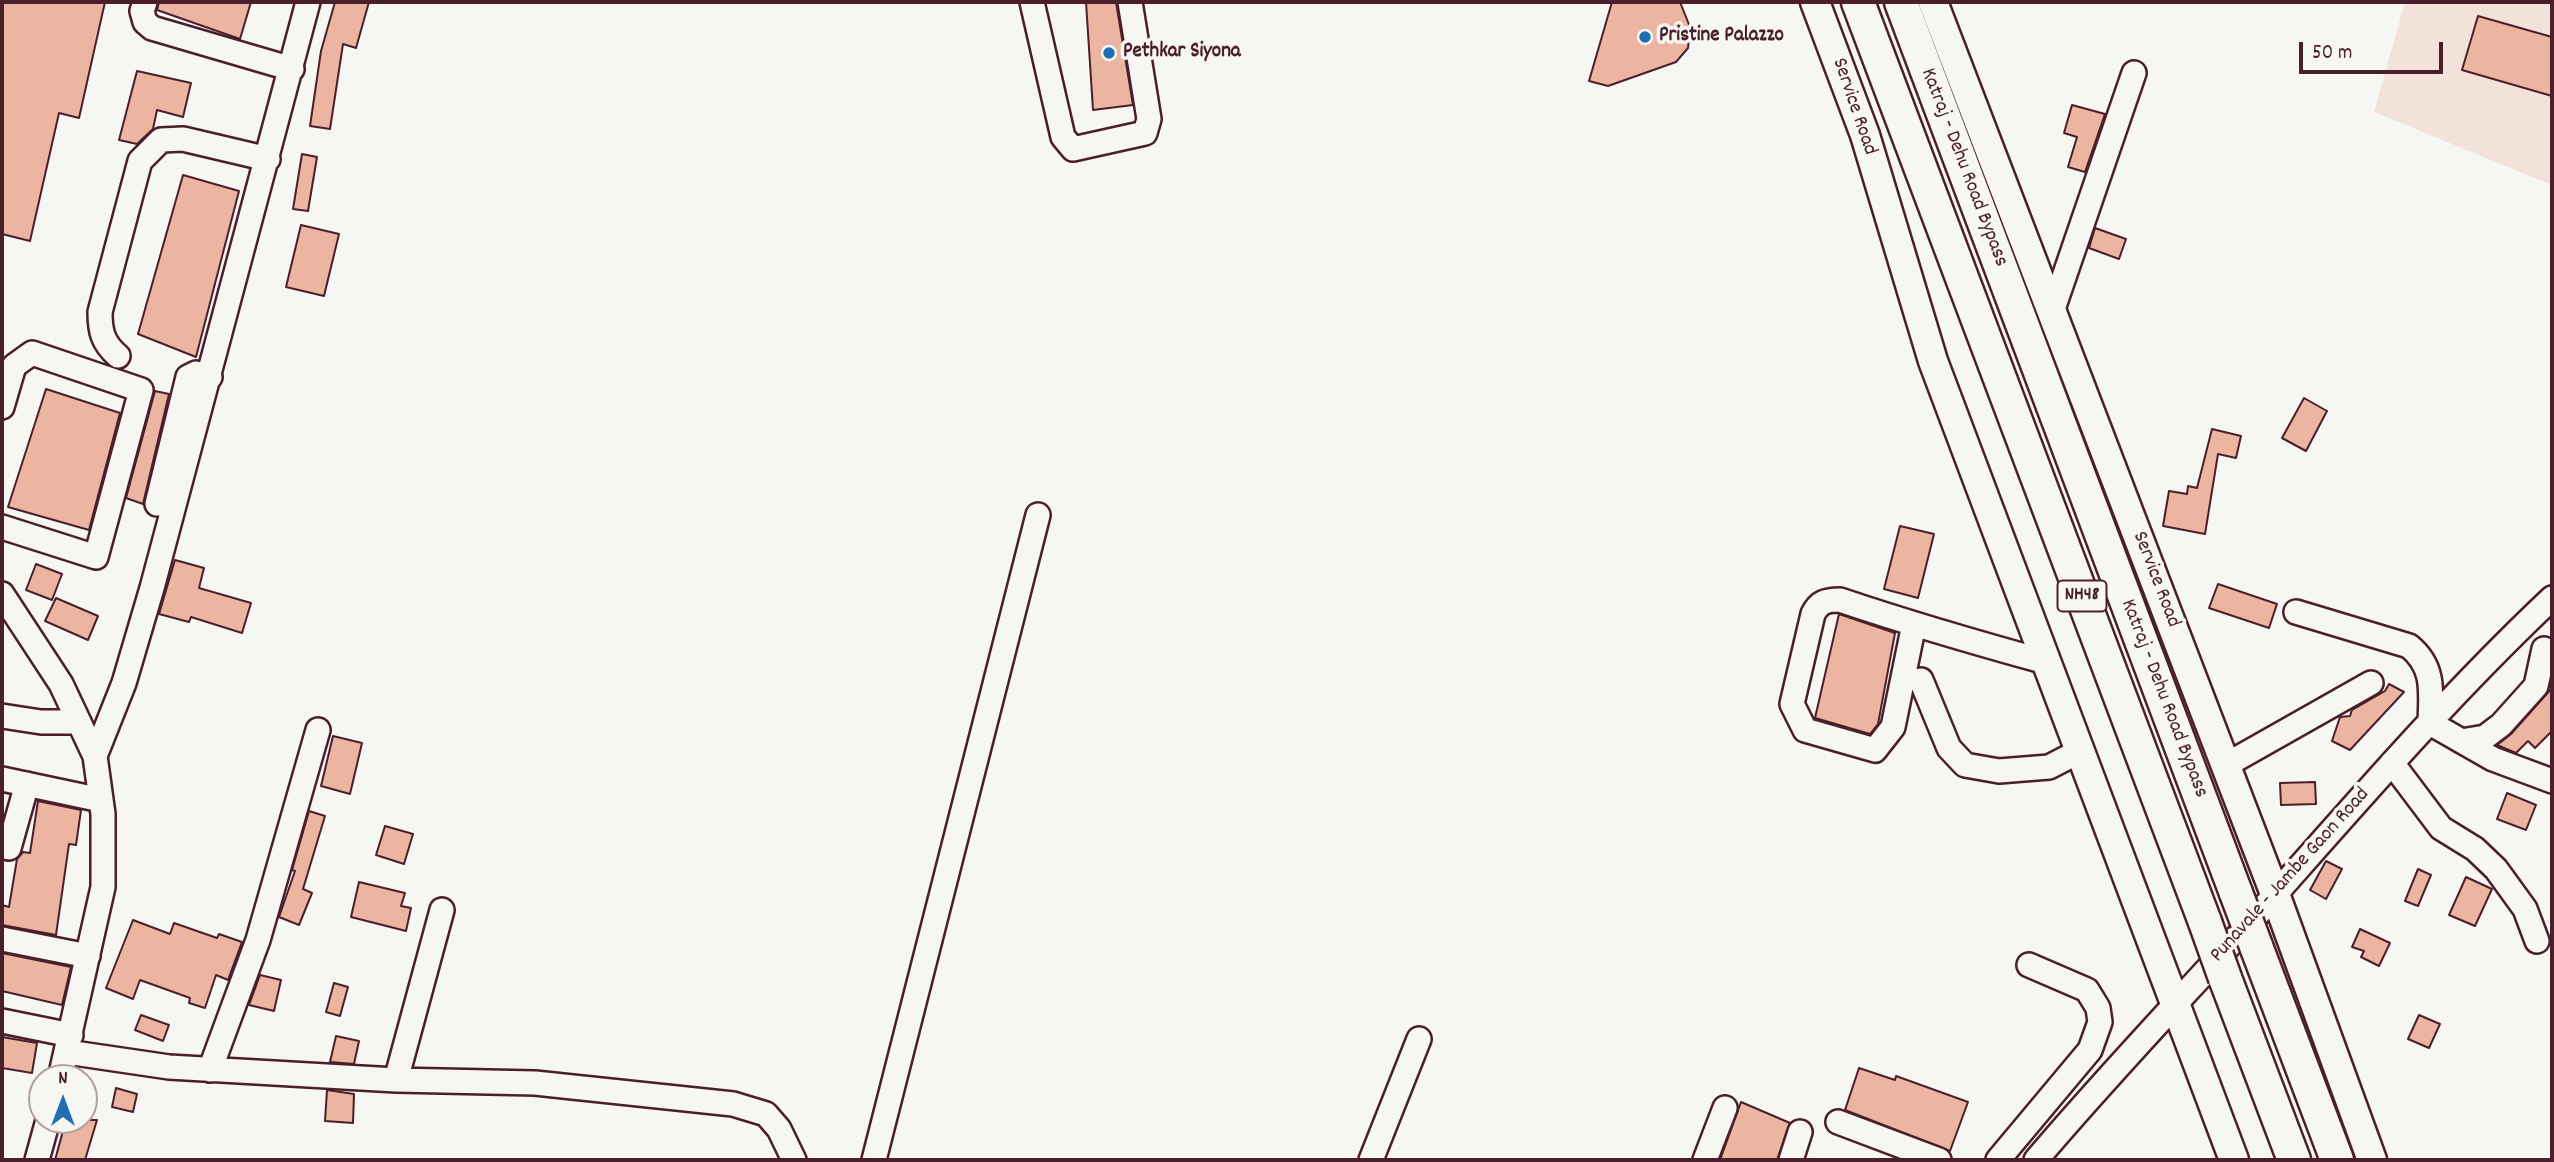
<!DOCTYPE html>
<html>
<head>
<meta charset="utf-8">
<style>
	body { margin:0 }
	#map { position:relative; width:2554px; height:1162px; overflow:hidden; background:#f6f6f2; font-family:Dekko,sans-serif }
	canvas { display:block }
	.frame { position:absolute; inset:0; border:4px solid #4a1f2b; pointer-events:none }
	.north { position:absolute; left:28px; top:1064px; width:70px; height:70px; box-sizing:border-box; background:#f6f6f2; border:2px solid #b1a0a2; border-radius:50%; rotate:0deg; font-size:19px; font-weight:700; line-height:28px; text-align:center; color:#4a1f2b }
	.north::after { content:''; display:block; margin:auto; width:24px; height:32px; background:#1f6fb2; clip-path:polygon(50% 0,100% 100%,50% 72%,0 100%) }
	.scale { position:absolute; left:2299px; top:42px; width:144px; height:32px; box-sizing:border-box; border:4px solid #4a1f2b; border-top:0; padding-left:9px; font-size:21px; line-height:24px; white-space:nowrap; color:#4a1f2b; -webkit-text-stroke:5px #f6f6f2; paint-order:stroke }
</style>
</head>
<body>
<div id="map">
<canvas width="2554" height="1162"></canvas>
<div class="frame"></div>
<div class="north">N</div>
<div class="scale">50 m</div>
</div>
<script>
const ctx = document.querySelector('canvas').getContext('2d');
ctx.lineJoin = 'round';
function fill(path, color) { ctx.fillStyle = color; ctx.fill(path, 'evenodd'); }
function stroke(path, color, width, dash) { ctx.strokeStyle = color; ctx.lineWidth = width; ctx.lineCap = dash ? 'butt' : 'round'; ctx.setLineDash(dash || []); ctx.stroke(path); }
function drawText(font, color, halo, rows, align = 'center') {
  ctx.font = font + ' Dekko,sans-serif'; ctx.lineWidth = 7; ctx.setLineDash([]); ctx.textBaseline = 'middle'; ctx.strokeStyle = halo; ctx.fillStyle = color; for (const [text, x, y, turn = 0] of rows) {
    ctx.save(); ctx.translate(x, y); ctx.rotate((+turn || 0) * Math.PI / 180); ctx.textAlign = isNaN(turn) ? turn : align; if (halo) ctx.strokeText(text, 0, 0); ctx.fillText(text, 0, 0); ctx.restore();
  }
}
const built = new Path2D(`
	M 2405,2 L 2552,2 L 2552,185 L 2374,112 Z`);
const building = new Path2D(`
	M 2,2 L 105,2 L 79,118 L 59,113 L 30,241 L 2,234 Z
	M 159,2 L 251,2 L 240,39 L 157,10 Z
	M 335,2 L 369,2 L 356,48 L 343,44 L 330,129 L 310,126 L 321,51 Z
	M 1086,2 L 1116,2 L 1133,105 L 1093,110 Z
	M 1612,2 L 1680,2 L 1690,27 L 1688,48 L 1676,62 L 1608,86 L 1589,81 Z
	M 2478,16 L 2552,37 L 2552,96 L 2462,70 Z
	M 137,71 L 191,83 L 183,117 L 157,110 L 153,129 L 137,144 L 119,140 Z
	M 2072,105 L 2105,114 L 2085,172 L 2068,167 L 2077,137 L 2064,133 Z
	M 302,154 L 317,157 L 308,211 L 293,209 Z
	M 183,175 L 239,191 L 196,357 L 138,334 Z
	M 301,225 L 339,234 L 324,296 L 286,287 Z
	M 2095,228 L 2126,239 L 2119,259 L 2089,248 Z
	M 46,389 L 120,413 L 89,530 L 8,507 Z
	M 155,391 L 169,394 L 143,504 L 126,498 Z
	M 2304,398 L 2327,411 L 2306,451 L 2282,438 Z
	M 2212,429 L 2241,436 L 2236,458 L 2218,454 L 2205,534 L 2163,526 L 2169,491 L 2187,494 L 2188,486 L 2197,488 Z
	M 1900,526 L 1934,534 L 1918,598 L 1884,589 Z
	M 175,560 L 204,568 L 199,588 L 251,603 L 242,633 L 191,617 L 189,622 L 159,614 Z
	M 36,564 L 62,574 L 52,600 L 26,590 Z
	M 2218,584 L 2277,604 L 2269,628 L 2209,608 Z
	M 56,598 L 98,616 L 88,640 L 45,621 Z
	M 1839,614 L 1895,633 L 1878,724 L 1870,734 L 1815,718 Z
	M 2389,684 L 2404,692 L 2350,750 L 2332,741 L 2340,717 L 2350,716 L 2352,710 L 2385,691 Z
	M 2552,688 L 2552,731 L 2535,748 L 2528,741 L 2516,753 L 2497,745 L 2511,734 Z
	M 333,736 L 362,743 L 350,794 L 321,786 Z
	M 2315,782 L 2316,804 L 2281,805 L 2280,783 Z
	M 2507,793 L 2536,805 L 2526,830 L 2497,819 Z
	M 38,801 L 81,810 L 76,845 L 69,844 L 56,935 L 2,925 L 2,905 L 9,907 L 17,859 L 23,852 L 30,853 Z
	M 309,811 L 325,816 L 303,889 L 312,893 L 299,925 L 279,917 L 295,871 L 292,870 Z
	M 385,826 L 413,834 L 404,864 L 376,855 Z
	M 2326,861 L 2342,869 L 2326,899 L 2310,890 Z
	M 2418,869 L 2431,875 L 2418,906 L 2405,901 Z
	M 2466,877 L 2492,889 L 2475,926 L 2449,915 Z
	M 359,882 L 405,893 L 401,906 L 411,908 L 406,931 L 351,917 Z
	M 133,920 L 170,934 L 174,923 L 217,938 L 219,934 L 242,942 L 228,980 L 216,975 L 205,1008 L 189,1003 L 190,998 L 140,980 L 133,999 L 106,988 Z
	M 2360,929 L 2390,943 L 2379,966 L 2361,957 L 2364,951 L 2352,947 Z
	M 2,953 L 71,967 L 62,1005 L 2,991 Z
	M 260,975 L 281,980 L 274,1011 L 249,1005 Z
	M 334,983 L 348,987 L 340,1016 L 326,1012 Z
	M 141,1015 L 169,1025 L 163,1041 L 135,1030 Z
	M 2419,1015 L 2440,1024 L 2429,1048 L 2408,1039 Z
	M 336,1036 L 359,1041 L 354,1064 L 330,1062 Z
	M 2,1037 L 37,1043 L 32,1073 L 2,1068 Z
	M 1859,1068 L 1895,1080 L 1896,1076 L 1968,1102 L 1950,1151 L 1845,1110 Z
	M 116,1088 L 137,1094 L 133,1112 L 112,1107 Z
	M 327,1090 L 354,1094 L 353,1123 L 325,1121 Z
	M 1741,1102 L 1790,1123 L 1777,1160 L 1720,1160 Z
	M 66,1120 L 97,1120 L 85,1160 L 55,1160 Z`);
const minor = new Path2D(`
	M 145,2 L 142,11 L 145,22 L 152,28 L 292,69
	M 1032,2 L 1063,137 L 1073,149 L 1145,133 L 1149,119 L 1130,2
	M 2052,312 L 2134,73
	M 118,356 C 103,343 100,332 100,312 L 140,161 L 161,140 L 183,139 L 268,159
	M 2,407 L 14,366 L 32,353 L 141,390 L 96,557 L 2,527
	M 157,504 L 188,377 L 196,373 L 210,377
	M 2,594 L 61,684 L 95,756 L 103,814 L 103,887 L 60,1078
	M 2296,612 L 2409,646 C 2435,667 2431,692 2430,723 L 2493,759 L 2552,781
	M 1914,624 L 1893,727 L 1875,750 L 1805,730 L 1792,704 L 1813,614 C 1819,602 1826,600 1840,600 C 1908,623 1977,643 2046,662
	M 1921,680 L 1949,748 L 1965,765 L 1999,771 L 2049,767 L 2080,751
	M 2,716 L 41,722 L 79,722
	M 2461,741 L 2485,737 L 2501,725 L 2536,686 L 2544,649
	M 95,756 L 124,683 L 152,588 L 308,2
	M 2392,763 L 2441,828 L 2475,849 L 2496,869 L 2525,909 L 2537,941
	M 2226,765 L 2371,683
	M 2,779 L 101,800
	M 2,846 L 9,848 L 27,784
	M 2,939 L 88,956
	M 2,1021 L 71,1035
	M 67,1052 L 169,1067 L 396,1080 L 535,1083 L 733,1104 L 766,1114 L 779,1129 L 794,1160
	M 210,1070 L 258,940 L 318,730
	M 396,1080 L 442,910
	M 1838,1122 L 1939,1160
	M 37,1160 L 48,1120
	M 874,1160 L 1038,515
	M 1371,1160 L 1419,1039
	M 1705,1160 L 1725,1108
	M 1791,1160 L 1800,1132
	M 1998,1160 L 2090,1050 L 2100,1022 L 2098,1008 L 2087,990 L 2029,965
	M 2036,1160 C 2107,1076 2183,997 2256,916 C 2352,808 2447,697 2552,598`);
const major = new Path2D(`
	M 1815,2 L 1865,135 L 1933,361 L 2234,1160
	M 1933,2 L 2275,894 L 2372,1160`);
const highway = new Path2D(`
	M 1858,2 L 2205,922
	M 1901,2 L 2236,893
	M 2256,946 L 2337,1160
	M 2225,978 L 2294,1160`);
const highwayBridge = new Path2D(`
	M 2236,893 L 2256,946
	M 2205,922 L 2225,978`);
const markers = [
	[1645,37,7,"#1f6fb2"],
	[1109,53,7,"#1f6fb2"]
];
const shields = [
	[2082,596,49]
];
const shieldNames = [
	["NH48",2082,596]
];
const poiNames = [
	["Pristine Palazzo",1659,37],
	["Pethkar Siyona",1123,53]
];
const streetNames = [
	["Service Road",1853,107,71],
	["Katraj - Dehu Road Bypass",1963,168,69],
	["Service Road",2155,580,69],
	["Katraj - Dehu Road Bypass",2163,699,69],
	["Punavale - Jambe Gaon Road",2291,876,-48]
];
fill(built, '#f3e2da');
fill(building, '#ecb5a1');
stroke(building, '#4a1f2b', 2);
stroke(minor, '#4a1f2b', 28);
stroke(major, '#4a1f2b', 33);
stroke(highway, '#4a1f2b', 37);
stroke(minor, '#f6f6f2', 23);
stroke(major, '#f6f6f2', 28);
stroke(highway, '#f6f6f2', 32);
stroke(highwayBridge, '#4a1f2b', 37, []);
stroke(highwayBridge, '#f6f6f2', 32);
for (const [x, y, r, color] of markers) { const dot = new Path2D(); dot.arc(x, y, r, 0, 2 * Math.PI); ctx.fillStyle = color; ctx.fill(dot); stroke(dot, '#f6f6f2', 2.5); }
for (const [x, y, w] of shields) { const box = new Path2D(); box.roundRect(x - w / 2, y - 15.5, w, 31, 5); ctx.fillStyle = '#f6f6f2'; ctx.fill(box); stroke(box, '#4a1f2b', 2); }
drawText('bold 19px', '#4a1f2b', null, shieldNames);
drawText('bold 21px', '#4a1f2b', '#f6f6f2', poiNames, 'left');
drawText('21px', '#4a1f2b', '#f6f6f2', streetNames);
</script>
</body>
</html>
